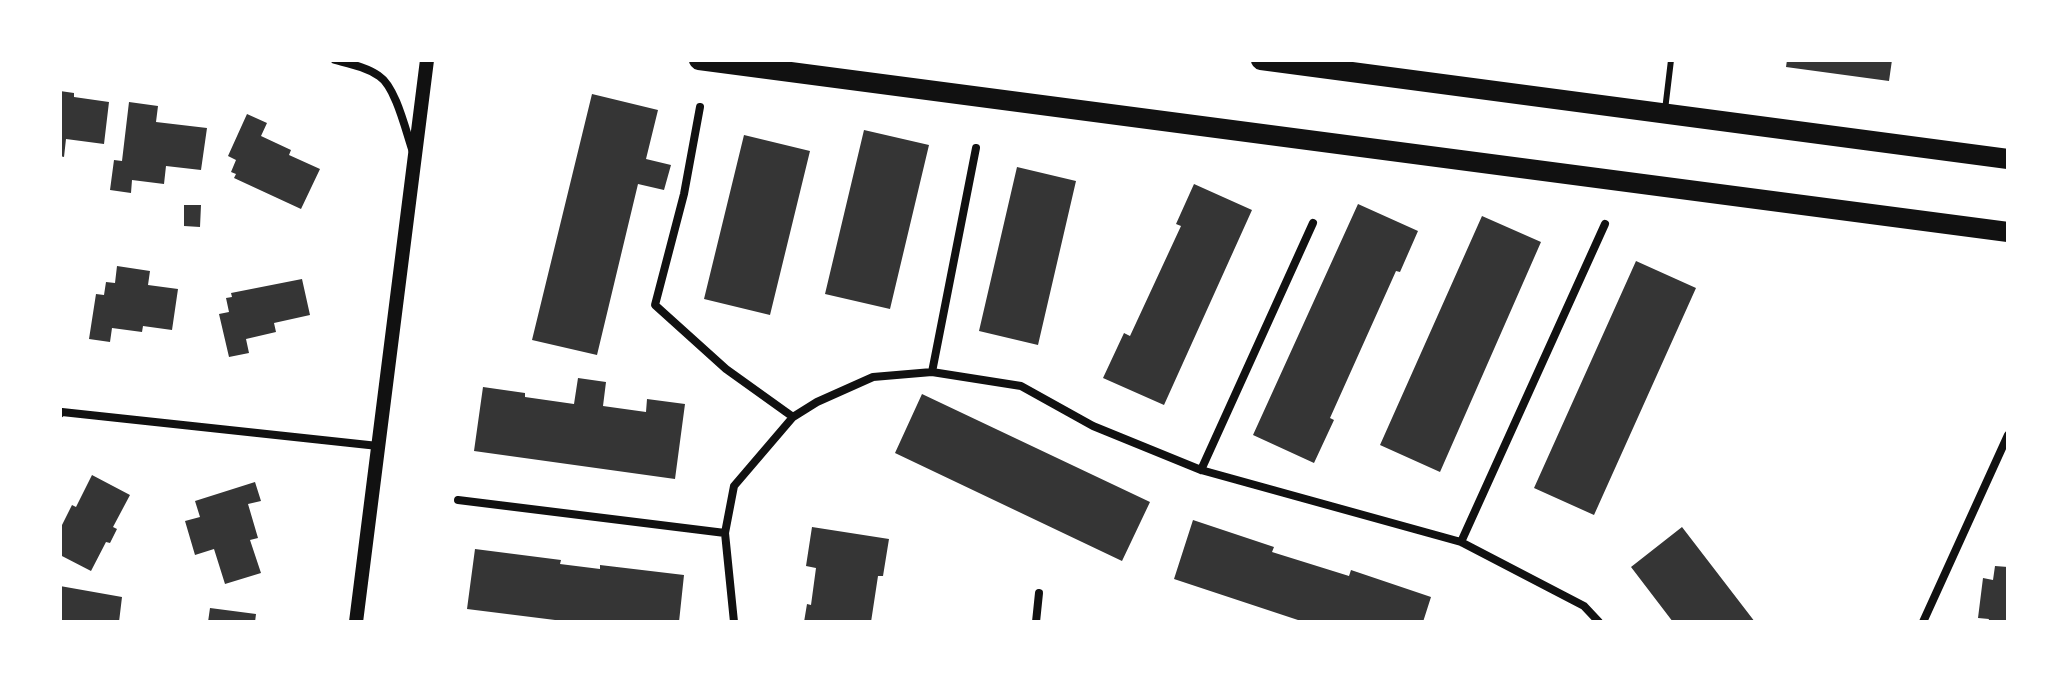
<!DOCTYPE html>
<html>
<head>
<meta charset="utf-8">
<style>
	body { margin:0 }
	#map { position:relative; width:2068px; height:682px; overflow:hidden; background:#fff; font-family:"Archivo Narrow",sans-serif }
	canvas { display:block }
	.frame { position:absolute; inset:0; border:62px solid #fff; pointer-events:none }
</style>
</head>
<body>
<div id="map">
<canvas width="2068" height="682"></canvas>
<div class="frame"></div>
</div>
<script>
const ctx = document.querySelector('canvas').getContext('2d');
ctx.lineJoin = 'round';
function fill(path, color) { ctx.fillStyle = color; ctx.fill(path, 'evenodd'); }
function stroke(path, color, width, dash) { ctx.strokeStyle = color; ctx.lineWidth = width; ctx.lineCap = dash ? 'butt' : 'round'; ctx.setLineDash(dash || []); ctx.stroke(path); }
const building = new Path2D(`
	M 1787,60 L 1892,60 L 1889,81 L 1786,67 Z
	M 60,91 L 74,93 L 74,97 L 109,102 L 104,144 L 66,139 L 64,157 L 60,156 Z
	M 592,94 L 658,110 L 646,159 L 671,165 L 664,190 L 638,184 L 597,355 L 532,340 Z
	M 129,102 L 158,106 L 156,122 L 207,128 L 201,170 L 166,166 L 164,184 L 132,180 L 131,193 L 110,190 L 114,160 L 122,161 Z
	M 247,114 L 267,123 L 261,136 L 291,150 L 289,155 L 320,169 L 301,209 L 234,178 L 236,174 L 231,172 L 236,160 L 228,156 Z
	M 864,130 L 929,145 L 890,309 L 825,294 Z
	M 744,135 L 810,151 L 770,315 L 704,299 Z
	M 1017,167 L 1076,181 L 1038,345 L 979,331 Z
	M 1194,184 L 1252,210 L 1164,405 L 1103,378 L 1124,333 L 1130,336 L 1181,226 L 1176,224 Z
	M 1358,204 L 1418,231 L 1400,272 L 1396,271 L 1330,418 L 1334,420 L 1314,463 L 1253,435 Z
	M 184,205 L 201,205 L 200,227 L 184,226 Z
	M 1482,216 L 1541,242 L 1440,472 L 1380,445 Z
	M 1636,261 L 1696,288 L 1594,515 L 1534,488 Z
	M 117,266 L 150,271 L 148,285 L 178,289 L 172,330 L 143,326 L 142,332 L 112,328 L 110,342 L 89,339 L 96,294 L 104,295 L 106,282 L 115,283 Z
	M 302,279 L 310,315 L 274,323 L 276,332 L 246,339 L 249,353 L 229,357 L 219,314 L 229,312 L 226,298 L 232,297 L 231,293 Z
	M 578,378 L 606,382 L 603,406 L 646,412 L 647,399 L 685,404 L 675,479 L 474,451 L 483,387 L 525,393 L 525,397 L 574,404 Z
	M 922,394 L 1150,502 L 1122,561 L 895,453 Z
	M 92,475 L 130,495 L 113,527 L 117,529 L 110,543 L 106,542 L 91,571 L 60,555 L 60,529 L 72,505 L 76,507 Z
	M 255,482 L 261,501 L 248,504 L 258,538 L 250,540 L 261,573 L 225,584 L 214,549 L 195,555 L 185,521 L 200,517 L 195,501 Z
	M 1193,520 L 1274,547 L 1272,552 L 1349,576 L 1351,570 L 1431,597 L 1423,622 L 1304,622 L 1174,579 Z
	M 812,527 L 889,539 L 883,576 L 878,576 L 871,622 L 804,622 L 807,604 L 811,605 L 816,568 L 806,566 Z
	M 1682,527 L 1755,622 L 1673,622 L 1631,567 Z
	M 475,549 L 561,560 L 560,564 L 600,569 L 600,565 L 684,575 L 679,622 L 571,622 L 467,609 Z
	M 1995,566 L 2008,567 L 2008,622 L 1988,622 L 1989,619 L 1978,618 L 1983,578 L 1993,580 Z
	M 60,586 L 122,597 L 119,622 L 60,622 Z
	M 210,608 L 256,614 L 255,622 L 208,622 Z`);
const service = new Path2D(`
	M 1665,110 L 1671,60`);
const minor = new Path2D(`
	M 335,60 C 350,64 366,67 379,76 C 396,87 406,132 413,152
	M 700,107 L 684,194 L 655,305 L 726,369 L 793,417
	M 932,372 L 976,148
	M 60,414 L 62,412 L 378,446
	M 1201,470 L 1313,223
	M 458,500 L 725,533
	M 1461,542 L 1605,224
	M 734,622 L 725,533 L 734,486 L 793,417 L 817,402 L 873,377 L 932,372 L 1021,386 L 1093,426 L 1201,470 L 1461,542 L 1584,606 L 1599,622
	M 1036,622 L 1039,593
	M 1923,622 L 2008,435`);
const tertiary = new Path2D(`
	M 356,622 L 427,60`);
const primary = new Path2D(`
	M 699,60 L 2008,232
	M 1261,60 L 2008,159`);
fill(building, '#353535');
stroke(service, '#111', 6);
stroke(minor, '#111', 8);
stroke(tertiary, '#111', 14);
stroke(primary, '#111', 20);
</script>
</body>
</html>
